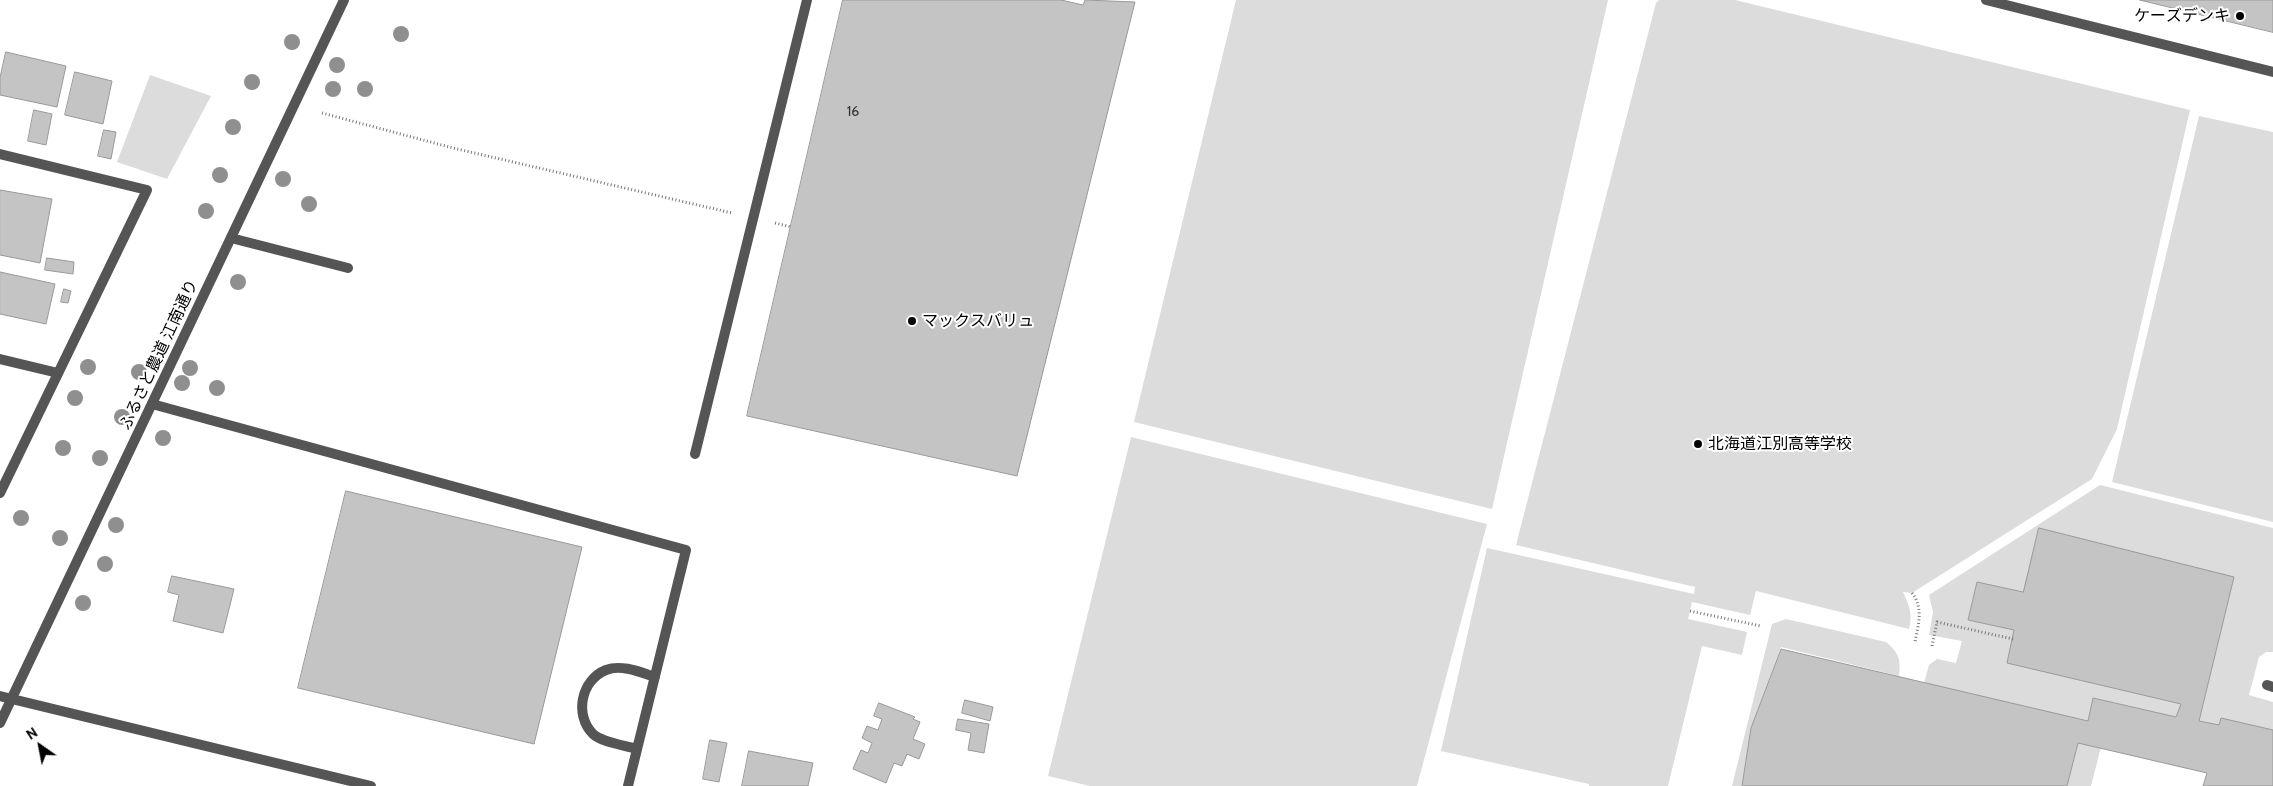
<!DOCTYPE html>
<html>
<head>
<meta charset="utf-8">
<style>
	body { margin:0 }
	#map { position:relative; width:2273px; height:786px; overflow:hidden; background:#fff; font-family:Cabin,sans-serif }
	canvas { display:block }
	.north { position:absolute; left:15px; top:721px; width:50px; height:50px; -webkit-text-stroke:4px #fff; paint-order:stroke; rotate:327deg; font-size:14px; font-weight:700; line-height:20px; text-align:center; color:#000 }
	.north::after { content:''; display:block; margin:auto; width:18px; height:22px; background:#000; clip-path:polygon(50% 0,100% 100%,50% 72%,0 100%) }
</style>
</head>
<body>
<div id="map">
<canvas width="2273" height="786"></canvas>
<div class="north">N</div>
</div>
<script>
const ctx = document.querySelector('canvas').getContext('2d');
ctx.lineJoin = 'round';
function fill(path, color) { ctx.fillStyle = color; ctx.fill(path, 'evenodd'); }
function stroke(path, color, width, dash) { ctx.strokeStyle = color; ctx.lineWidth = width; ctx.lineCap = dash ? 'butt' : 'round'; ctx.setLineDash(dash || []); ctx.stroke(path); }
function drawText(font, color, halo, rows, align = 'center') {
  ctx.font = font + ' Cabin,"Noto Sans JP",sans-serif'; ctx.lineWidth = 4; ctx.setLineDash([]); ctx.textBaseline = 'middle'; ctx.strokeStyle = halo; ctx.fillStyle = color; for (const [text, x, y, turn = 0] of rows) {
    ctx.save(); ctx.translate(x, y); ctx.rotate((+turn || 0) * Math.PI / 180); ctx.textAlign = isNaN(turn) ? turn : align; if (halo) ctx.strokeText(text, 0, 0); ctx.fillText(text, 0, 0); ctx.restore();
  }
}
const green = new Path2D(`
	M 1236,0 L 1608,0 L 1492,509 L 1134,422 Z
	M 1659,0 L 1735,0 L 2190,110 L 2117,429 L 2092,479 L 1912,593 L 1903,592 C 1909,605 1913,614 1909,629 L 1756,591 L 1750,615 L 1692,602 L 1688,619 L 1747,632 L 1742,655 L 1702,646 L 1668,786 L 1589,786 L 1589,784 L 1441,751 L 1487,548 L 1694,594 L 1695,587 L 1516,545 L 1656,3 Z
	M 150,75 L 211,96 L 167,179 L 117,162 Z
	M 2199,116 L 2273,132 L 2273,522 L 2112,482 Z
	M 1131,437 L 1487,524 L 1417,786 L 1090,786 L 1048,776 Z
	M 2100,485 L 2273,528 L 2273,652 L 2266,652 L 2259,657 L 2249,695 L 2273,702 L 2273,730 L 2221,718 L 2219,725 L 2199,721 L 2234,577 L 2023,592 L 1977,582 L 1968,620 L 2014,630 L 2008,663 L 2181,704 L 2176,717 L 2093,698 L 2088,721 L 1924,683 L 1929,665 L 1937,659 L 1956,663 L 1962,641 L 1929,635 L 1933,612 L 1929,595 Z
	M 1786,619 L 1886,642 C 1899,653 1901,659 1899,676 L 1781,647 L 1751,728 L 1742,786 L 1732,786 L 1772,624 Z
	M 2078,743 L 2101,747 L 2091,786 L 2067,786 Z`);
const building = new Path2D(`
	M 843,0 L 1061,0 L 1083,5 L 1085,0 L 1135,2 L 1017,476 L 747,416 Z
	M 2140,0 L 2273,0 L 2273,32 Z
	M 6,52 L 66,66 L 57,107 L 0,95 L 0,78 Z
	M 75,72 L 112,81 L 103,124 L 65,115 Z
	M 34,110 L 52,114 L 46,145 L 28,141 Z
	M 104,130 L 116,132 L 111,159 L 98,156 Z
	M 0,190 L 52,199 L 40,263 L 0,255 Z
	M 47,258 L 74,262 L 73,274 L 45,270 Z
	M 0,272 L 55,284 L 46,324 L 0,314 Z
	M 64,289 L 71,291 L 68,303 L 61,302 Z
	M 346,491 L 582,547 L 534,744 L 298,688 Z
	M 2039,528 L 2234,577 L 2199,721 L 2219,725 L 2221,718 L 2273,730 L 2273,786 L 2203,786 L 2207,773 L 2078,743 L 2067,786 L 1742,786 L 1751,728 L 1781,649 L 2088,721 L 2093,698 L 2176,717 L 2181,704 L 2007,663 L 2014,630 L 1968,620 L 1977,582 L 2023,592 Z
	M 172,576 L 234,589 L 223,633 L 173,621 L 179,595 L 168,592 Z
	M 965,700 L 993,707 L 990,721 L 962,713 Z
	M 879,703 L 915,717 L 913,719 L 920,722 L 913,739 L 925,744 L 919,759 L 907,754 L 902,766 L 894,763 L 886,783 L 853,769 L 861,750 L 868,753 L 872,743 L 862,738 L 867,726 L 878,730 L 882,719 L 874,716 Z
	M 958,719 L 989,724 L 984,753 L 968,750 L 971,733 L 956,730 Z
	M 710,740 L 727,743 L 719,782 L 703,779 Z
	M 749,751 L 813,763 L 808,786 L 742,786 Z`);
const path = new Path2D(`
	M 322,113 L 453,148 L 732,213
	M 775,223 L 791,227
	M 1912,593 C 1924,608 1918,626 1915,642
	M 1690,611 L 1761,626
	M 1932,646 L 1937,622 L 2013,639`);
const service = new Path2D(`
	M 231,238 L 348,268
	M 152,404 L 686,550 L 628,786
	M 695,454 L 807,0
	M 2267,685 L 2273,687
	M 637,749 C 624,745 603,743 593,734 C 574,715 581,680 606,670 C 621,664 640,672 655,677`);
const minor = new Path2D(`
	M 1986,0 L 2273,72
	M 0,154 L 147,190 L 0,493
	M 0,359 L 58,373
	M 0,696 L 371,786`);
const tertiary = new Path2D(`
	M 0,723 L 344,0`);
const trees = [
	[401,34],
	[292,42],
	[337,65],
	[252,82],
	[333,89],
	[365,89],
	[233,127],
	[220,175],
	[283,179],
	[309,204],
	[206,211],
	[238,282],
	[88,367],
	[190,368],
	[139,372],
	[182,383],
	[217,388],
	[75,398],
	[122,417],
	[163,438],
	[63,448],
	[100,458],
	[21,518],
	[116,525],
	[60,538],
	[105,564],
	[83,603]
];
const markers = [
	[2240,16,5,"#000"],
	[912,321,5,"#000"],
	[1698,444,5,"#000"]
];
const numberNames = [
	["16",853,112]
];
const poiNames = [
	["ケーズデンキ",2230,16,"right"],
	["マックスバリュ",922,321],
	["北海道江別高等学校",1708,444]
];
const streetNames = [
	["ふるさと農道 江南通り",159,355,-65]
];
fill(green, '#dcdcdc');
fill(building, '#c4c4c4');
stroke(building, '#999', 1);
stroke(path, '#777', 3, [1, 2.5]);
stroke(service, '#555', 10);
stroke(minor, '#555', 10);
stroke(tertiary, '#555', 10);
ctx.fillStyle = '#8f8f8f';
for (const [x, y] of trees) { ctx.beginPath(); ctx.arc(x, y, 8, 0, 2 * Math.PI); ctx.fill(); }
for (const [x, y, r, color] of markers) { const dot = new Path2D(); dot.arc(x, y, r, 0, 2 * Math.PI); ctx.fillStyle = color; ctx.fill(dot); stroke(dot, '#fff', 2); }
drawText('14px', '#313131', null, numberNames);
drawText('16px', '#000', '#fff', poiNames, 'left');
drawText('16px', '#000', '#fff', streetNames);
</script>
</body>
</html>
